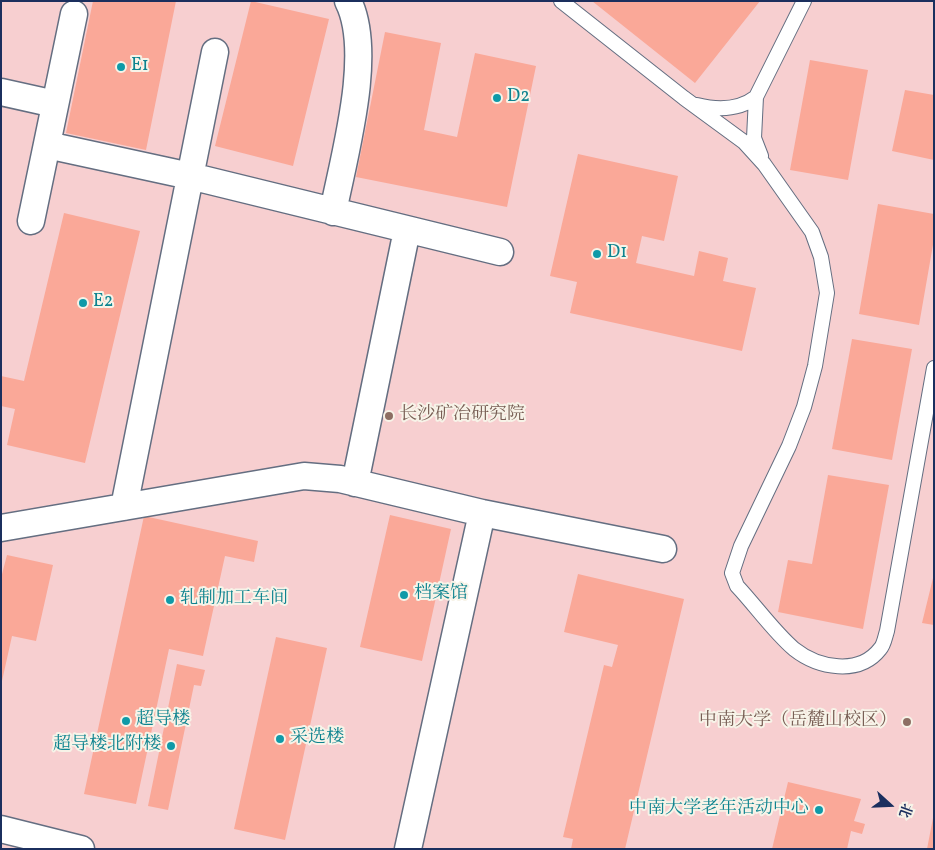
<!DOCTYPE html>
<html>
<head>
<meta charset="utf-8">
<style>
	body { margin:0 }
	#map { position:relative; width:935px; height:850px; overflow:hidden; background:#ebe2c1; font-family:Vollkorn,"Noto Serif SC",serif }
	canvas { display:block }
	.frame { position:absolute; inset:0; border:2px solid #1b2f5e; pointer-events:none }
	.north { position:absolute; left:865px; top:780px; width:50px; height:50px; -webkit-text-stroke:4px #f7f3e8; paint-order:stroke; rotate:110deg; font-size:14px; font-weight:700; line-height:20px; text-align:center; color:#1b2f5e }
	.north::after { content:''; display:block; margin:auto; width:18px; height:22px; background:#1b2f5e; clip-path:polygon(50% 0,100% 100%,50% 72%,0 100%) }
</style>
</head>
<body>
<div id="map">
<canvas width="935" height="850"></canvas>
<div class="frame"></div>
<div class="north">北</div>
</div>
<script>
const ctx = document.querySelector('canvas').getContext('2d');
ctx.lineJoin = 'round';
function fill(path, color) { ctx.fillStyle = color; ctx.fill(path, 'evenodd'); }
function stroke(path, color, width, dash) { ctx.strokeStyle = color; ctx.lineWidth = width; ctx.lineCap = dash ? 'butt' : 'round'; ctx.setLineDash(dash || []); ctx.stroke(path); }
function drawText(font, color, halo, rows, align = 'center') {
  ctx.font = font + ' Vollkorn,"Noto Serif SC",serif'; ctx.lineWidth = 4; ctx.setLineDash([]); ctx.textBaseline = 'middle'; ctx.strokeStyle = halo; ctx.fillStyle = color; for (const [text, x, y, turn = 0] of rows) {
    ctx.save(); ctx.translate(x, y); ctx.rotate((+turn || 0) * Math.PI / 180); ctx.textAlign = isNaN(turn) ? turn : align; if (halo) ctx.strokeText(text, 0, 0); ctx.fillText(text, 0, 0); ctx.restore();
  }
}
const built = new Path2D(`
	M 1,1 L 934,1 L 934,849 L 1,849 Z`);
const building = new Path2D(`
	M 93,1 L 176,1 L 146,150 L 66,133 Z
	M 251,1 L 329,19 L 293,166 L 215,146 Z
	M 592,1 L 760,1 L 695,83 Z
	M 385,32 L 441,43 L 424,130 L 457,137 L 475,53 L 536,66 L 507,207 L 356,177 Z
	M 810,60 L 868,70 L 848,180 L 790,170 Z
	M 905,90 L 934,95 L 934,160 L 892,151 Z
	M 578,154 L 678,176 L 664,241 L 642,236 L 636,263 L 694,276 L 699,251 L 728,258 L 723,281 L 756,288 L 742,351 L 570,313 L 577,282 L 550,276 Z
	M 878,204 L 934,214 L 934,239 L 919,325 L 859,314 Z
	M 64,213 L 140,231 L 85,463 L 7,445 L 15,409 L 1,406 L 1,376 L 24,381 Z
	M 852,339 L 912,349 L 892,460 L 832,449 Z
	M 828,475 L 889,485 L 863,629 L 778,612 L 788,560 L 812,564 Z
	M 390,515 L 451,529 L 422,661 L 360,647 Z
	M 144,516 L 258,541 L 254,562 L 225,556 L 203,656 L 169,649 L 136,804 L 84,794 Z
	M 7,555 L 53,565 L 36,641 L 12,636 L 2,681 L 1,578 Z
	M 578,574 L 684,599 L 625,849 L 571,849 L 573,839 L 563,837 L 604,665 L 612,667 L 618,645 L 564,632 Z
	M 933,578 L 934,578 L 934,625 L 922,623 Z
	M 276,637 L 327,648 L 285,840 L 234,829 Z
	M 177,664 L 205,670 L 201,686 L 194,685 L 168,810 L 148,806 Z
	M 788,782 L 861,799 L 854,821 L 865,824 L 862,834 L 851,831 L 847,849 L 772,849 Z
	M 933,818 L 934,849 L 927,849 Z`);
const lane = new Path2D(`
	M 561,1 L 684,98 L 744,142 L 764,164 L 812,232 L 821,257 L 827,293 L 815,366 L 804,407 L 789,446 L 741,546 L 732,573 L 737,586 C 755,605 774,632 794,649 C 818,668 859,676 880,649 C 884,645 885,637 887,631 L 934,368
	M 756,97 L 754,138 L 761,156
	M 697,105 C 717,110 739,110 756,97 L 804,1`);
const street = new Path2D(`
	M 1,92 L 55,104
	M 47,145 L 190,176 L 500,252
	M 333,212 C 344,156 374,52 348,1
	M 31,221 L 74,14
	M 355,483 L 407,230
	M 124,507 L 215,52
	M 1,528 L 304,476 L 340,479 L 482,513 L 663,549
	M 1,829 L 81,849
	M 408,849 L 482,513`);
const markers = [
	[121,67,5,"#0f9aa8"],
	[497,98,5,"#0f9aa8"],
	[597,254,5,"#0f9aa8"],
	[83,303,5,"#0f9aa8"],
	[389,416,5,"#8d6e63"],
	[404,595,5,"#0f9aa8"],
	[170,600,5,"#0f9aa8"],
	[126,721,5,"#0f9aa8"],
	[907,722,5,"#8d6e63"],
	[280,739,5,"#0f9aa8"],
	[171,746,5,"#0f9aa8"],
	[819,810,5,"#0f9aa8"]
];
const cultureNames = [
	["E1",131,67],
	["D2",507,98],
	["D1",607,254],
	["E2",93,303],
	["档案馆",414,595],
	["轧制加工车间",180,600],
	["超导楼",136,721],
	["采选楼",290,739],
	["超导楼北附楼",161,746,"right"],
	["中南大学老年活动中心",809,810,"right"]
];
const educationNames = [
	["长沙矿冶研究院",399,416],
	["中南大学（岳麓山校区）",897,722,"right"]
];
fill(built, '#f7cfd0');
fill(building, '#faa898');
stroke(lane, '#646e81', 16);
stroke(street, '#646e81', 29);
stroke(lane, '#fff', 14);
stroke(street, '#fff', 26);
for (const [x, y, r, color] of markers) { const dot = new Path2D(); dot.arc(x, y, r, 0, 2 * Math.PI); ctx.fillStyle = color; ctx.fill(dot); stroke(dot, '#f7f3e8', 2); }
drawText('18px', '#0d838f', '#f7f3e8', cultureNames, 'left');
drawText('18px', '#785e54', '#f7f3e8', educationNames, 'left');
</script>
</body>
</html>
